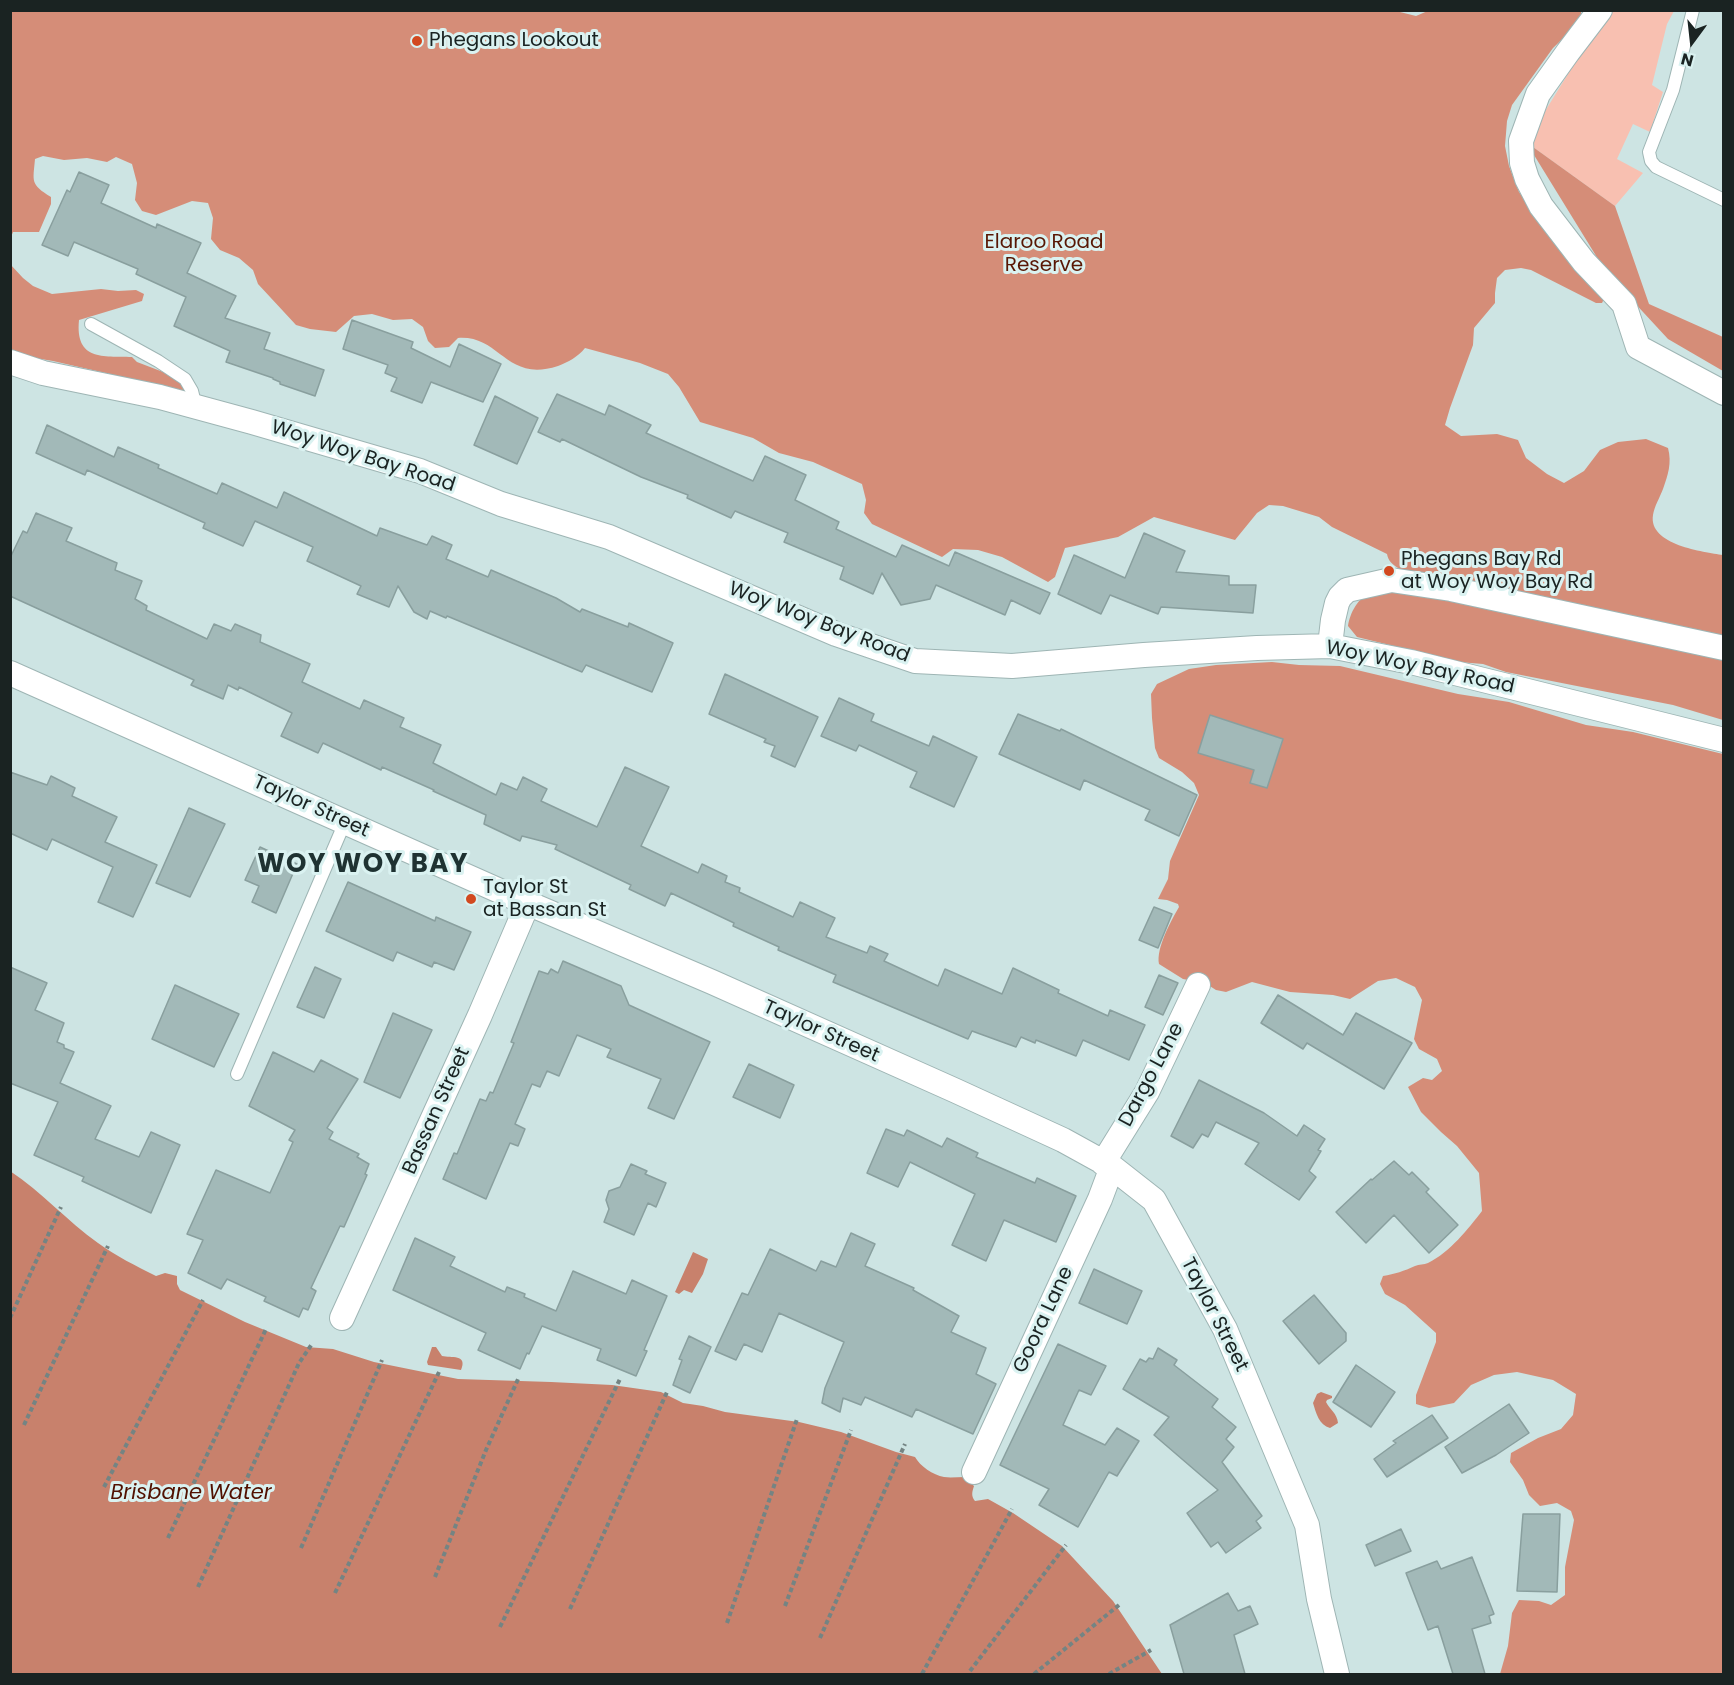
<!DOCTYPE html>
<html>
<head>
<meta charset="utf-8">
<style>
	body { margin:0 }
	#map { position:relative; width:1734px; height:1685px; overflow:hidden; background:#cde4e3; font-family:Poppins,sans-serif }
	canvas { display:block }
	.frame { position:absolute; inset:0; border:12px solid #1a2322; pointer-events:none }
	.north { position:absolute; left:1662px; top:12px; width:60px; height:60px; -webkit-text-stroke:4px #daf2f1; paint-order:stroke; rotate:195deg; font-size:16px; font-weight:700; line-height:24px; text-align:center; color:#1a2322 }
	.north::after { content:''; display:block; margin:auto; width:21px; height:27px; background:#1a2322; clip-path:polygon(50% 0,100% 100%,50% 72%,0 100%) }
</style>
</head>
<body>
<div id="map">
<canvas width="1734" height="1685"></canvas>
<div class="frame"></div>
<div class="north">N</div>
</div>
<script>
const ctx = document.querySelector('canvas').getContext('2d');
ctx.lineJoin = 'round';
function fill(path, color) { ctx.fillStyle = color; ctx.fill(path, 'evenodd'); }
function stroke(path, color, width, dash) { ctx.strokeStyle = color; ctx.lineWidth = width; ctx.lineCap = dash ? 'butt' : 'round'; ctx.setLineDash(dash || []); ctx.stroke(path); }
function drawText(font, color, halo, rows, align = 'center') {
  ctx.font = font + ' Poppins,sans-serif'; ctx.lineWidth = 6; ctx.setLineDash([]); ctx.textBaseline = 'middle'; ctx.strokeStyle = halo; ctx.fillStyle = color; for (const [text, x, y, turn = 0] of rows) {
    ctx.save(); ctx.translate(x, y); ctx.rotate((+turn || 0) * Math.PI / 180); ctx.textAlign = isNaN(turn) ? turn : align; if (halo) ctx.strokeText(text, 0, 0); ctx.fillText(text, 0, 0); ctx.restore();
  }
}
const green = new Path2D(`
	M 1612,11 L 1674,11 L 1667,24 L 1652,85 L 1663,92 L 1650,132 L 1633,124 L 1617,159 L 1643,173 L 1615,206 L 1526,142 L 1592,35 Z`);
const forest = new Path2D(`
	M 1380,10 L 1396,11 L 1416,16 L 1430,10 L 1581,11 L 1581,21 L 1553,48 L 1512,105 L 1507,121 L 1505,146 L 1509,166 L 1519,192 L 1553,238 L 1565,258 L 1604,299 L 1602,303 L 1596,303 L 1531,270 L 1521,268 L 1505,270 L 1497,278 L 1495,293 L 1495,303 L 1474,328 L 1473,345 L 1450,408 L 1445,425 L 1461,436 L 1497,434 L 1518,440 L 1526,458 L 1547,474 L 1564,483 L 1584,471 L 1600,450 L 1618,442 L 1646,439 L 1668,448 C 1672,463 1668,475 1663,489 C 1660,497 1654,507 1653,515 C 1648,545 1704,552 1723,555 L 1723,639 L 1416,576 C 1405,571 1389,567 1387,554 L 1332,527 L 1319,517 L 1283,506 L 1269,505 L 1257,513 L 1235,540 L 1154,517 L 1118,537 L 1065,548 L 1055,577 L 1048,582 L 1002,557 L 978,550 L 953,549 L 942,557 L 872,524 L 864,513 L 866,500 L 862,484 L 813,462 L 779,453 L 753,438 L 700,422 L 679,387 L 668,374 L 640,363 L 585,348 C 578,357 568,362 558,366 C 505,383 501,335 458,338 L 449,347 L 435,348 L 428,341 L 423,327 L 412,319 L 393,320 L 372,314 L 354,316 L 336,332 L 310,329 L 296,325 L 258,284 L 253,270 L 239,258 L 220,250 L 211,239 L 213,218 L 208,203 L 192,201 L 156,215 L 142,211 L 135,200 L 137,183 L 132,164 L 116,157 L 107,162 L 87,158 L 64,160 L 43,156 L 35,159 C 33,182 30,184 51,197 L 51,204 L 39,232 L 13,232 L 11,237 L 11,11 Z
	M 1526,142 L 1615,206 L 1649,304 L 1723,337 L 1723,371 L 1668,339 L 1606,272 Z
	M 10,264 L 23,278 L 33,286 L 52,294 L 101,289 L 118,291 L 136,290 L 144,294 L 142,301 L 79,320 C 75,361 103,356 132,357 L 137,362 L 171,375 L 185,386 L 184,391 L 53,361 L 11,354 Z
	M 1396,590 L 1723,656 L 1723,720 L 1673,705 L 1506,672 L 1483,664 L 1459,662 L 1357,637 L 1348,626 C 1350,613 1358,597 1372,592 C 1379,590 1389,590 1396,590 Z
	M 1272,662 L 1299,665 L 1340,666 L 1458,694 L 1509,702 L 1586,725 L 1633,732 L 1723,754 L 1723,1674 L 1500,1674 L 1508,1646 L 1512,1613 L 1519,1600 L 1539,1601 L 1551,1605 L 1565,1595 L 1565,1567 L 1574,1520 L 1571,1511 L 1557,1503 L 1540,1506 L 1529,1495 L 1523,1480 L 1510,1462 L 1511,1453 L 1538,1438 L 1561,1429 L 1573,1415 L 1576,1394 L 1553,1380 L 1517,1372 L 1494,1375 L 1471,1385 L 1454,1403 L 1429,1408 L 1416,1404 L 1416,1395 L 1436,1342 L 1436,1333 L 1405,1305 L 1385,1294 L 1380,1284 L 1383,1276 C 1395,1274 1404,1271 1415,1266 C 1419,1264 1424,1265 1428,1263 C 1450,1252 1468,1229 1482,1211 L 1479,1173 L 1457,1146 L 1441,1132 L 1421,1112 L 1408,1087 L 1423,1078 L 1432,1080 L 1442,1071 L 1437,1059 L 1419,1049 L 1414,1039 L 1422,1000 L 1415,987 L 1396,978 L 1378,981 L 1350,999 L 1333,995 L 1290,992 L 1252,982 L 1226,992 L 1216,990 L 1205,983 L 1183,979 L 1159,964 C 1156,948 1171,921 1179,907 L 1178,904 L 1167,900 L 1158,899 L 1168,879 L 1170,861 L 1199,795 L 1194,783 L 1182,772 L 1159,758 L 1155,748 L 1152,718 L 1151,694 L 1157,684 L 1189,669 L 1216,665 Z`);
const water = new Path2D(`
	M 10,1171 C 42,1192 67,1221 98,1243 C 116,1256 136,1266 156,1276 L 165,1273 L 177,1276 L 177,1284 L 180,1290 L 245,1322 L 306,1347 L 333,1349 L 374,1362 L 458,1379 L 551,1382 L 612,1385 L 661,1392 L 683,1403 L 703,1406 L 725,1412 L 799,1422 L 841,1432 L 896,1452 L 915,1457 C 920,1466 933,1475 944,1477 C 950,1478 958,1477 965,1477 L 974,1486 C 972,1492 971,1496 975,1501 L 988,1499 L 1013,1513 L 1062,1546 L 1113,1601 L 1162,1674 L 11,1674 Z
	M 693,1252 L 708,1259 L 703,1274 L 692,1293 L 684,1290 L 679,1294 L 675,1292 Z
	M 432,1347 L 436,1347 L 442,1356 C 451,1358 468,1354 461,1370 L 428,1365 L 427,1362 Z
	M 1321,1392 L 1332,1396 L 1332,1398 L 1327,1400 L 1326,1402 C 1330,1410 1337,1413 1338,1423 L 1330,1428 C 1319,1425 1316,1413 1313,1403 L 1317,1394 Z`);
const building = new Path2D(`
	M 79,172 L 109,185 L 101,203 L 156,228 L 157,224 L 201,243 L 187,273 L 236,296 L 225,318 L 270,333 L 264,349 L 324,370 L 315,396 L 280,384 L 280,382 L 273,379 L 273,378 L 226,362 L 230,351 L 174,326 L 186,297 L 136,274 L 138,269 L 74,242 L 68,256 L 42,245 L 67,190 L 70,192 Z
	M 352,320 L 413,342 L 411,348 L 450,367 L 459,344 L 501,364 L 483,402 L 431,382 L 422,403 L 391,391 L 397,378 L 385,373 L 388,365 L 343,349 Z
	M 557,394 L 605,415 L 609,405 L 651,425 L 646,433 L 753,481 L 765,456 L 806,475 L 795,500 L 839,522 L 836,529 L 896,557 L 902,545 L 949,566 L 955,552 L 1050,593 L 1040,614 L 1011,600 L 1005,615 L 936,585 L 930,599 L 901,605 L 882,573 L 873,594 L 840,579 L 844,567 L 784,542 L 788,533 L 735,511 L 731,518 L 687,498 L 688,495 L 641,477 L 562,439 L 560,442 L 538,432 Z
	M 495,396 L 538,418 L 517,464 L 474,445 Z
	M 47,425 L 114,457 L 118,447 L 159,465 L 158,468 L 217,494 L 222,483 L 277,508 L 284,492 L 377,536 L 380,528 L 427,545 L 432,536 L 452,545 L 446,559 L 488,577 L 491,570 L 556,598 L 580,612 L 582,609 L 628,627 L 629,623 L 673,643 L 652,692 L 586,665 L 582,672 L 447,616 L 446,618 L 430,611 L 427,619 L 414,612 L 398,586 L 389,607 L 357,594 L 361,586 L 307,561 L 313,547 L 255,521 L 243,546 L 203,528 L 205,523 L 87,470 L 85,475 L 36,453 Z
	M 36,513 L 72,528 L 66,541 L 117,563 L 115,570 L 142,581 L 135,599 L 147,606 L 146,610 L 207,639 L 214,624 L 231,631 L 235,624 L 261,635 L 260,642 L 310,664 L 302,682 L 360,709 L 364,700 L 404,718 L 400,727 L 441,745 L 433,763 L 496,795 L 501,783 L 517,790 L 523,777 L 547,789 L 541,801 L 597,827 L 625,767 L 669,787 L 641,846 L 698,873 L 702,864 L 727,876 L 725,882 L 740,888 L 739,892 L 793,917 L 800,902 L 835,918 L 826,937 L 867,953 L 870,946 L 888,954 L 884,961 L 938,986 L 945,969 L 1002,994 L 1013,968 L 1059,990 L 1058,993 L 1108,1016 L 1110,1010 L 1145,1025 L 1129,1060 L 1083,1040 L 1076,1056 L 1036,1040 L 1035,1043 L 1021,1037 L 1016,1047 L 972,1031 L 968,1039 L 833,982 L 836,975 L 778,950 L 779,947 L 733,926 L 734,923 L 671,893 L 665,906 L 629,889 L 631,885 L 555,849 L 557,845 L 522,836 L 520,841 L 484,824 L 486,815 L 433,791 L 434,790 L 382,767 L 381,770 L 323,743 L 318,753 L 281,736 L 292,713 L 239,687 L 238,690 L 228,685 L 223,699 L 191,685 L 194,680 L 10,596 L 10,558 L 23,531 L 27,533 Z
	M 1144,533 L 1185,551 L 1176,572 L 1229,576 L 1229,585 L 1256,585 L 1253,613 L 1161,607 L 1158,614 L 1110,595 L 1101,614 L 1058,594 L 1074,555 L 1125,578 Z
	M 725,674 L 818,717 L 795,767 L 771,756 L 775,746 L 764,742 L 766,739 L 709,714 Z
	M 839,698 L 874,714 L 871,721 L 929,746 L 933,736 L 977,757 L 954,807 L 910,787 L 917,772 L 859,745 L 856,751 L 821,736 Z
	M 1018,714 L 1060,731 L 1061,729 L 1197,795 L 1179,836 L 1145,820 L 1150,810 L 1084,780 L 1080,790 L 999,754 Z
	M 1210,715 L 1283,739 L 1267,788 L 1250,783 L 1254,770 L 1198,753 Z
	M 10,772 L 47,785 L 51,776 L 75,788 L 72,796 L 117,817 L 105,842 L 157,865 L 133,917 L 98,902 L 113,867 L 52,839 L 47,850 L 10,833 Z
	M 189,808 L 225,824 L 190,897 L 156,883 Z
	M 260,847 L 297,864 L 276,913 L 252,902 L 259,886 L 245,880 Z
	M 348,882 L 435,921 L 436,917 L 471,932 L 454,970 L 434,962 L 432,967 L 397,952 L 393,961 L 326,931 Z
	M 1154,907 L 1172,914 L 1158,948 L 1139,940 Z
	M 563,961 L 621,986 L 629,1005 L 710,1042 L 674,1119 L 648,1108 L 661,1079 L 607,1057 L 611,1049 L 577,1035 L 559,1076 L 547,1071 L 540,1087 L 532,1084 L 515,1124 L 525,1129 L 518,1146 L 510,1143 L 486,1199 L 443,1179 L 454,1153 L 457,1154 L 480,1099 L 486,1101 L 490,1092 L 493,1093 L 514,1043 L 511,1042 L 539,971 L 548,974 L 551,969 L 558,973 Z
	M 10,967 L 47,983 L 35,1010 L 64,1023 L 57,1042 L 64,1045 L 64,1048 L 74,1052 L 60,1083 L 111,1106 L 95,1139 L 139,1157 L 151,1132 L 180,1145 L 151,1213 L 82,1181 L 84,1177 L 34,1155 L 58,1102 L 10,1083 Z
	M 315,967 L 341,979 L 324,1018 L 297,1007 Z
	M 1159,975 L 1178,983 L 1163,1015 L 1145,1007 Z
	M 175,985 L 239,1014 L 214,1067 L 152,1039 Z
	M 1278,995 L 1343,1035 L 1356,1013 L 1412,1043 L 1384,1089 L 1307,1043 L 1303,1049 L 1261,1023 Z
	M 393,1013 L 432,1030 L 400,1098 L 364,1082 Z
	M 273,1052 L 314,1072 L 321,1060 L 358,1079 L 327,1128 L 333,1132 L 329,1139 L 359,1154 L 357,1157 L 369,1164 L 365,1174 L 367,1175 L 344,1227 L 340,1226 L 311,1288 L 316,1291 L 308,1310 L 303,1308 L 299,1317 L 264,1301 L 266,1297 L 227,1279 L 221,1289 L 188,1273 L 203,1240 L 187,1234 L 216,1170 L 270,1193 L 293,1142 L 289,1140 L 295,1130 L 249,1106 Z
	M 749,1064 L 794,1085 L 780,1118 L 733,1097 Z
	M 1199,1080 L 1264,1113 L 1297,1136 L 1304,1125 L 1325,1139 L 1318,1150 L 1321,1151 L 1309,1171 L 1316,1177 L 1299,1200 L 1245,1164 L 1259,1143 L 1216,1122 L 1208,1137 L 1202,1134 L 1193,1148 L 1171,1136 Z
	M 886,1129 L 904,1136 L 907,1130 L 942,1147 L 947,1138 L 978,1153 L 976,1157 L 1035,1183 L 1037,1178 L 1076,1196 L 1056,1242 L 1004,1220 L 986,1261 L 952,1245 L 975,1194 L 910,1162 L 898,1187 L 867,1173 Z
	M 1394,1161 L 1409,1175 L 1412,1172 L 1429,1189 L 1426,1192 L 1458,1225 L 1429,1253 L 1394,1215 L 1366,1243 L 1336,1212 L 1371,1179 L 1372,1180 Z
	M 631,1164 L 647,1171 L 645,1174 L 666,1183 L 656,1207 L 648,1203 L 634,1235 L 604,1222 L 609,1209 L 606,1200 L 609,1191 L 620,1187 Z
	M 851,1233 L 875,1244 L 865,1266 L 914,1288 L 913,1290 L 959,1316 L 951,1332 L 986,1348 L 976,1374 L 996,1384 L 973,1434 L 916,1409 L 912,1417 L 865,1397 L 861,1405 L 843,1398 L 840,1412 L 822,1403 L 825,1388 L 844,1342 L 779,1313 L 762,1352 L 744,1344 L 736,1360 L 715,1351 L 742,1293 L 748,1295 L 770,1249 L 816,1271 L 821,1261 L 836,1267 Z
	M 415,1238 L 455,1257 L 450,1266 L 505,1292 L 507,1287 L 525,1294 L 524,1297 L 556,1311 L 573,1271 L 626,1294 L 632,1280 L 667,1296 L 644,1350 L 647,1351 L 636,1376 L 597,1360 L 601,1349 L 542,1326 L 529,1354 L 527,1353 L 520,1369 L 478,1350 L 486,1333 L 393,1290 Z
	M 1094,1269 L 1142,1291 L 1127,1324 L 1079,1303 Z
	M 1314,1295 L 1346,1333 L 1346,1341 L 1319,1364 L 1283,1321 Z
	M 689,1336 L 711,1347 L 690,1393 L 673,1385 L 682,1360 L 679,1359 Z
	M 1058,1344 L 1106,1366 L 1091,1395 L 1079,1390 L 1063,1425 L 1105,1445 L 1117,1428 L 1139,1441 L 1117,1476 L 1109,1472 L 1078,1527 L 1039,1505 L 1049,1489 L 1000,1465 Z
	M 1158,1348 L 1177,1360 L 1174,1365 L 1218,1399 L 1212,1407 L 1236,1427 L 1226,1439 L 1234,1447 L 1222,1462 L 1262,1516 L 1256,1521 L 1261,1528 L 1226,1553 L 1218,1542 L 1211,1547 L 1187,1513 L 1218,1490 L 1154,1435 L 1169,1417 L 1123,1389 L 1140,1359 L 1146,1362 L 1149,1358 L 1153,1359 Z
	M 1356,1365 L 1395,1392 L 1371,1427 L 1333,1402 Z
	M 1509,1404 L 1529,1433 L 1496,1455 L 1462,1473 L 1445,1447 Z
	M 1432,1415 L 1448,1438 L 1387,1477 L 1374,1459 L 1396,1443 L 1393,1441 Z
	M 1523,1514 L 1560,1514 L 1557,1592 L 1517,1591 Z
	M 1401,1529 L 1411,1551 L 1375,1566 L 1366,1545 Z
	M 1472,1557 L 1494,1614 L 1489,1616 L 1491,1623 L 1472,1629 L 1485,1674 L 1453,1674 L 1438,1626 L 1428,1630 L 1406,1573 L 1437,1561 L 1441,1569 Z
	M 1228,1593 L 1238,1611 L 1250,1606 L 1258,1624 L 1234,1635 L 1245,1674 L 1184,1674 L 1170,1625 Z`);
const path = new Path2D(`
	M 10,1318 L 61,1207
	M 24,1425 L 108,1246
	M 104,1487 L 203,1300
	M 168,1538 L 266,1329
	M 301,1548 L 382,1360
	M 435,1577 L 486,1450 L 519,1377
	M 198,1587 L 299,1363 L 312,1344
	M 335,1593 L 439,1372
	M 785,1606 L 851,1430
	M 570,1609 L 667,1392
	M 727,1623 L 797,1419
	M 500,1627 L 620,1379
	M 820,1638 L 905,1444
	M 970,1671 L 1066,1545
	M 922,1674 L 1012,1509
	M 1034,1674 L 1119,1605
	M 1109,1674 L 1151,1650`);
const lane = new Path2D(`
	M 1693,10 L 1673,90 L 1649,152 L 1651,161 L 1656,167 L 1724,200
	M 91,324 L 158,361 L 185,379 L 192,391 L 196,407
	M 237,1074 L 345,822`);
const street = new Path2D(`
	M 1600,10 L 1568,52 L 1538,94 L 1521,141 L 1522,163 L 1527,179 L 1541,206 L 1584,262 L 1624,304 L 1638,347 L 1724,393
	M 10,362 L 43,373 L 160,397 L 252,422 L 420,471 L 501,504 L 609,537 L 836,634 L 915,661 L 1012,666 L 1144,655 L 1257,648 L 1330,646 L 1411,662 L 1724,740
	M 1330,646 L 1333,620 L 1337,603 L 1340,597 L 1347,590 L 1391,580 L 1451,589 L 1724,648
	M 10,673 L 511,896 L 712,982 L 954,1090 L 1063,1140 L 1112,1167 L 1154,1200 L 1225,1329 L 1307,1525 L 1319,1599 L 1337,1674
	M 1103,1163 L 1147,1092 L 1198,985
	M 342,1318 L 480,1015 L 528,903
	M 974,1472 L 1100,1199 L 1112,1167`);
const markers = [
	[417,41,6,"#d24920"],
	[1389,571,6,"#d24920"],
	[471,899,6,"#d24920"]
];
const poiNames = [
	["Phegans Lookout",429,41],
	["Phegans Bay Rd",1401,560],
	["at Woy Woy Bay Rd",1401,583],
	["Taylor St",483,888],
	["at Bassan St",483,911]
];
const parkNames = [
	["Elaroo Road",1044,243],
	["Reserve",1044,266]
];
const streetNames = [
	["Woy Woy Bay Road",363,457,18],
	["Woy Woy Bay Road",819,623,21],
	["Woy Woy Bay Road",1420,668,12],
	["Taylor Street",311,807,24],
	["Taylor Street",821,1032,24],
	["Dargo Lane",1152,1075,-62],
	["Bassan Street",437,1111,-66],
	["Taylor Street",1214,1315,63],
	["Goora Lane",1044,1320,-65]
];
const waterNames = [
	["Brisbane Water",191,1494]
];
const districtNames = [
	["WOY WOY BAY",363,865]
];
fill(green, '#f8c0b1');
fill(forest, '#d58d78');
fill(water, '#c8816c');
fill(building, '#a2b9b8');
stroke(building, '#899f9e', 1.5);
stroke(lane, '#9eb5b4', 14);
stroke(street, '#9eb5b4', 26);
stroke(path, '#748483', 4, [4.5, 3]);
stroke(lane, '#fff', 12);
stroke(street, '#fff', 24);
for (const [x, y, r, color] of markers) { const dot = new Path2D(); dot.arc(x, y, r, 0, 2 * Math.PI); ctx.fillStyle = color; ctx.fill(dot); stroke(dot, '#daf2f1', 2); }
drawText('20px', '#1a2322', '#daf2f1', poiNames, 'left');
drawText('20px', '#581704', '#daf2f1', parkNames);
drawText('20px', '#1a2322', '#daf2f1', streetNames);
drawText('italic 21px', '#511100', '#daf2f1', waterNames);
ctx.letterSpacing = '1.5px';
drawText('bold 26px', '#1f3232', '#daf2f1', districtNames);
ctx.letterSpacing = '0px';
</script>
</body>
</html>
